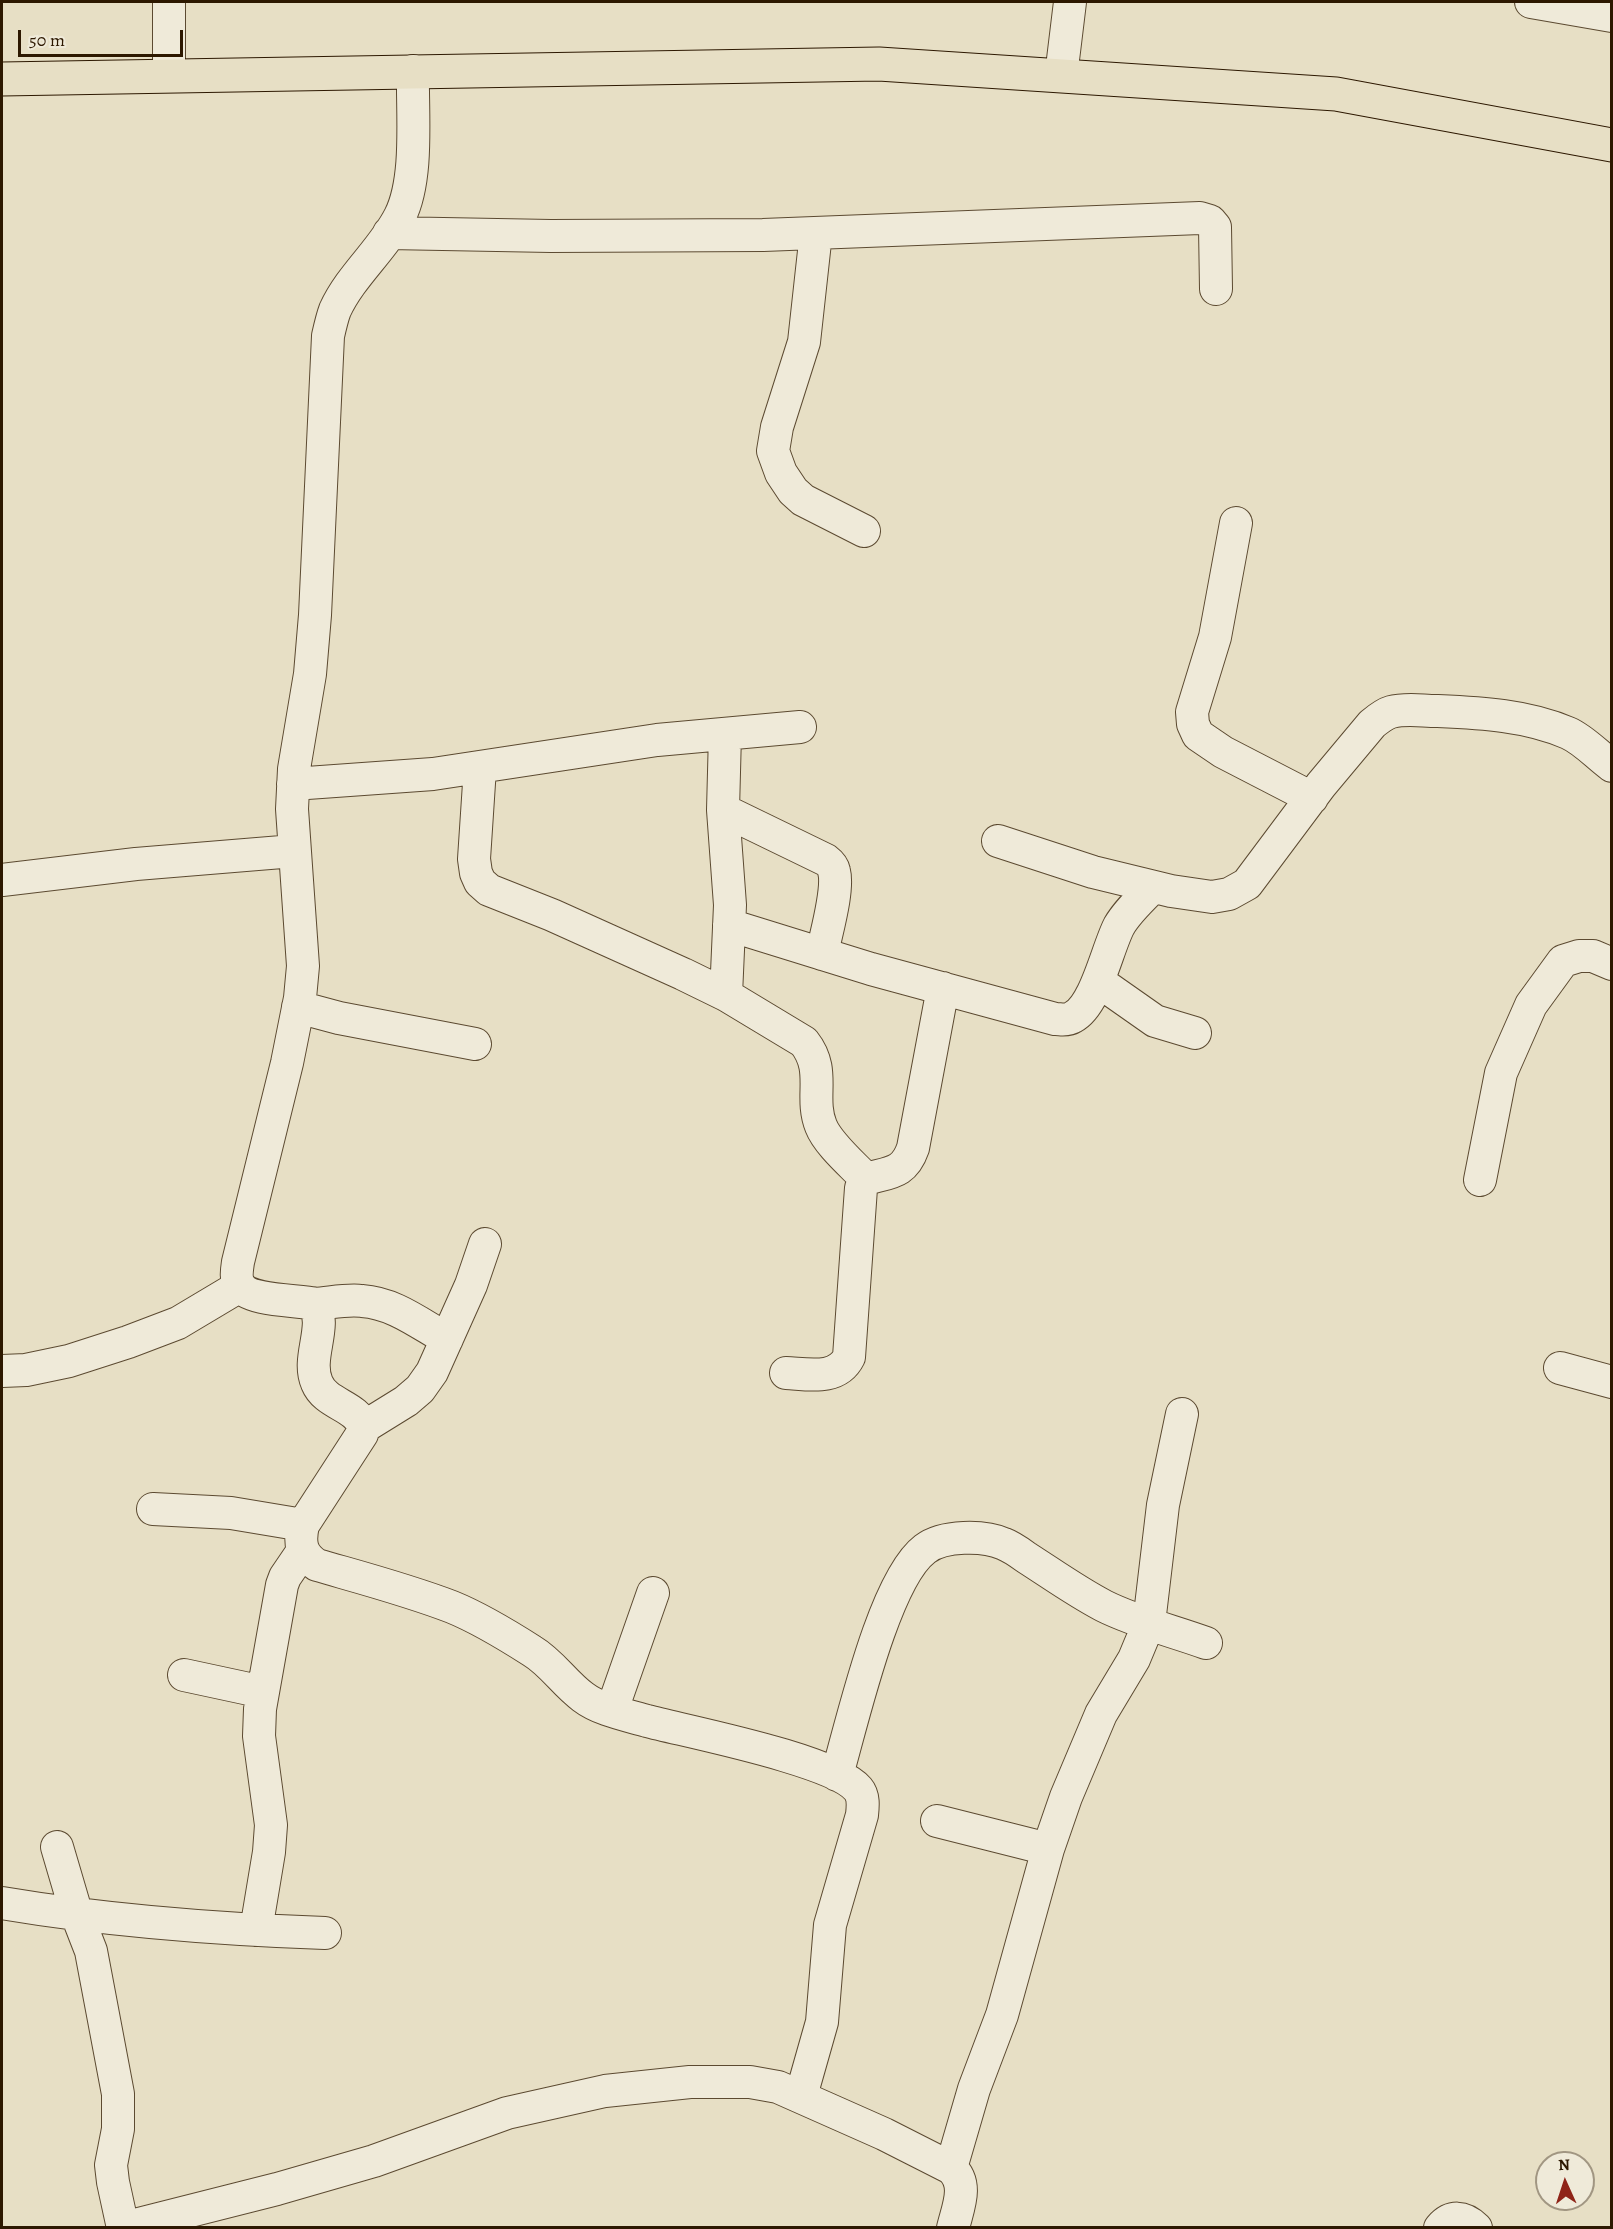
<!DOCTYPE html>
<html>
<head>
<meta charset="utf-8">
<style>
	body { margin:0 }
	#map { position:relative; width:1613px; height:2229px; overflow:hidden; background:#e7dfc5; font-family:Alegreya,serif }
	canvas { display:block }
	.frame { position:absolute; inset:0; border:3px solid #2d1800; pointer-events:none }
	.north { position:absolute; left:1535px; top:2151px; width:60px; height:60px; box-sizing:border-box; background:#efead9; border:2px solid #a19682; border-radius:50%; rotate:357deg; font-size:16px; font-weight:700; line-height:24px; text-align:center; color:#2d1800 }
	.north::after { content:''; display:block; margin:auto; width:21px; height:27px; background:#8f2418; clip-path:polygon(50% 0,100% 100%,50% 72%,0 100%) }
	.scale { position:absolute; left:18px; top:30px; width:165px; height:27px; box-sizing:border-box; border:3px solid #2d1800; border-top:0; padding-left:8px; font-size:18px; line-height:21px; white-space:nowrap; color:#2d1800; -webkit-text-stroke:4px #efead9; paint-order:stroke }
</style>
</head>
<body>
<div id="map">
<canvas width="1613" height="2229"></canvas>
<div class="frame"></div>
<div class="north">N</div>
<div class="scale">50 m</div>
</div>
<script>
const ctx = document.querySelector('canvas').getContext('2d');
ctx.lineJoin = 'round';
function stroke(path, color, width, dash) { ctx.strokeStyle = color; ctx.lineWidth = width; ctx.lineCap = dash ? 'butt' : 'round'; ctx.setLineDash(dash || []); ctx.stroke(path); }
const minor = new Path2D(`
	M 1531,2 L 1612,16
	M 413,71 C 412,113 419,178 400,216 C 383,250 351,275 335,310 C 332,318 330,327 328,336 L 315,615 L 310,674 L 294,769 L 292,809 L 303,966 L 300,998 L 287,1063 L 238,1262 C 237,1269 235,1279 240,1286 C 249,1301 298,1300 315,1304 C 327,1329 306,1358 317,1383 C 326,1405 356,1405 364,1427 L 362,1434 L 303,1525 C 299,1543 301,1555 317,1565 C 362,1578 408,1590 452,1607 C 479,1618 507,1635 532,1651 C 552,1663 564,1683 583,1697 C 600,1710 626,1715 647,1721 C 689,1732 834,1760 858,1789 C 864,1796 863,1806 862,1815 L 830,1925 L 822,2022 L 801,2096
	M 169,75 L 169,2
	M 1061,76 L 1070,2
	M 389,233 L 551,236 L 763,235 L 1200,218 L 1210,221 L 1215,227 L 1216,289
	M 816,233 L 804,342 L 777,427 L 773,451 L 781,473 L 793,491 L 803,500 L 864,531
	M 1236,523 L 1215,637 L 1192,712 L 1193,724 L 1198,735 L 1223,752 L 1312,798
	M 725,734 L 723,810 L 730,905 L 726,995
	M 480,768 L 474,859 L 476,873 L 480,882 L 489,890 L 552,915 L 683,974 L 726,995 L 804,1042 C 827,1071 809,1096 821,1126 C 828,1144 853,1165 866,1179
	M 293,784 L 433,774 L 657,740 L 800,727
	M 723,810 L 826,860 C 830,863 833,866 834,871 C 839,890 826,933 822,954
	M 998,841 L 1093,872 L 1171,891 L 1212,897 L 1229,894 L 1247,884 L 1321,785 L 1372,724 C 1378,719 1384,714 1391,712 C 1406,708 1422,711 1437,711 C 1481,713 1527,715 1568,733 C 1584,740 1597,755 1612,766
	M 2,880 L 136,864 L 294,851
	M 729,925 L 871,969 L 1055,1019 C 1061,1019 1067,1021 1073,1017 C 1096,1005 1107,949 1119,926 C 1127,912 1141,899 1153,887
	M 1098,981 L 1155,1021 L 1195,1033
	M 298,1007 L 339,1018 L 475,1044
	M 1480,1180 L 1501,1073 L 1531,1005 L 1563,961 L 1579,956 L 1593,956 L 1612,964
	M 315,1304 C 330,1303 347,1299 362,1301 C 394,1303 420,1324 447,1339
	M 1560,1368 L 1612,1382
	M 2,1371 L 26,1370 L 69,1361 L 128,1342 L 178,1323 L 240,1286
	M 786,1373 C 808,1374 837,1381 849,1357 L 861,1188 L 866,1179 C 890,1172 904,1174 913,1148 L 943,988
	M 364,1427 L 406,1401 L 420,1389 L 432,1372 L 471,1285 L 485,1244
	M 153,1509 L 231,1513 L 303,1525
	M 184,1675 L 263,1692
	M 612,1710 L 653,1593
	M 837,1775 C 852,1723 884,1580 925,1549 C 943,1535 984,1535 1004,1544 C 1012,1547 1020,1553 1027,1558 C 1052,1574 1077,1592 1104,1606 C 1136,1622 1173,1631 1206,1643
	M 937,1821 L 1048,1849
	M 57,1847 L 77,1915 L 91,1951 L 118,2094 L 118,2129 L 111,2165 L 113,2182 L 123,2228 L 277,2189 L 374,2161 L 507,2113 L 605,2091 L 690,2082 L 750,2082 L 778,2087 L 884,2134 L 951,2168 C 969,2184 958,2207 953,2228
	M 2,1903 C 109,1921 216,1929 325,1933
	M 256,1930 L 269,1852 L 271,1825 L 259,1736 L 260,1709 L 282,1585 L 285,1577 L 302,1552
	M 951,2168 L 974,2089 L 1002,2015 L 1048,1849 L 1066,1797 L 1101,1714 L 1134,1659 L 1149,1623 L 1163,1505 L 1182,1414
	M 1440,2228 C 1451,2215 1464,2216 1476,2228`);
const major = new Path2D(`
	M 2,79 L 879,64 L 1336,94 L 1612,145`);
stroke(minor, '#5c4a31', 34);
stroke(major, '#2d1800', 35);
stroke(minor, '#efead9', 32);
stroke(major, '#e7dfc5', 33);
</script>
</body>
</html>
